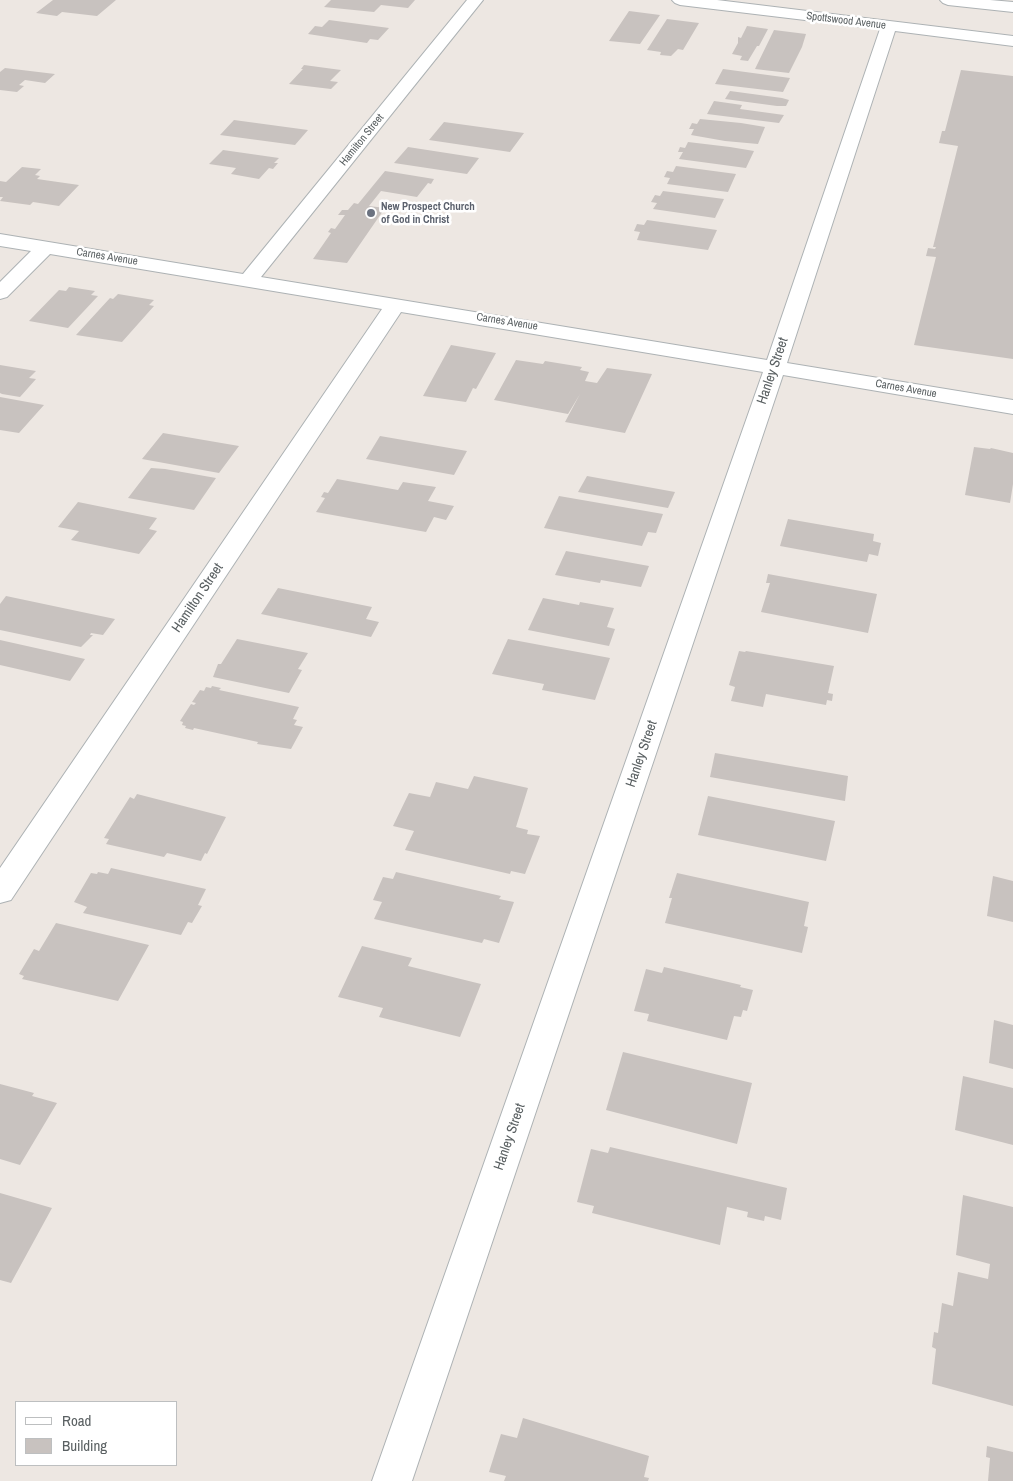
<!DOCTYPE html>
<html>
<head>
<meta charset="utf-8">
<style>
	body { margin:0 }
	#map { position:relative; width:1013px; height:1481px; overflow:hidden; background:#ede7e2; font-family:"Archivo Narrow",sans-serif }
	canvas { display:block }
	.legend { position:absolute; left:15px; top:1401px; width:162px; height:65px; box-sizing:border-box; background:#fff; border:1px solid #bdbfc0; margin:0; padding:6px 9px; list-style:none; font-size:15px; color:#5a6062 }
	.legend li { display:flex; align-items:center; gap:10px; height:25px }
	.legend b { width:25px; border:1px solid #bdbfc0 }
</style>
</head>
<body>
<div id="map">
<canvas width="1013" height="1481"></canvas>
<ul class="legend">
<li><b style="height:6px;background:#fff"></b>Road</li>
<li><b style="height:14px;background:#c8c2bf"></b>Building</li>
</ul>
</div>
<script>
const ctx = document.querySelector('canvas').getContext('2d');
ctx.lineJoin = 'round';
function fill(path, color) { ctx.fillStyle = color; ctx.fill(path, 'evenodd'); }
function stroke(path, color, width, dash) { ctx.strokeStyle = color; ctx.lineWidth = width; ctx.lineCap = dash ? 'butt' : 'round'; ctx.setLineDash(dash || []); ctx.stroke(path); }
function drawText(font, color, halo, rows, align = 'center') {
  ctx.font = font + ' "Archivo Narrow",sans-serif'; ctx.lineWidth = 5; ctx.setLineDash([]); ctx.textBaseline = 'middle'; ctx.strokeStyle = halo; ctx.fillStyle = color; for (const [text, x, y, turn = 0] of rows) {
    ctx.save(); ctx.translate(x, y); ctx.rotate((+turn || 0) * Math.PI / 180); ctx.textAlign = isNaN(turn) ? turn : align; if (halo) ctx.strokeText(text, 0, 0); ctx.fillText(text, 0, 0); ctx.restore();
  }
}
const building = new Path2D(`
	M 53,0 L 116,0 L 97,16 L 62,12 L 57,16 L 36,13 Z
	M 331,0 L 415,0 L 408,8 L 381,5 L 374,12 L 324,7 Z
	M 629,11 L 660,15 L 640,44 L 609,41 Z
	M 667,19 L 699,23 L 683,50 L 678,49 L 671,56 L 660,55 L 661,52 L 647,50 Z
	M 329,20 L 389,28 L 378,40 L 370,39 L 367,43 L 308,34 L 315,26 L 322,27 Z
	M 747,26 L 768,29 L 759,46 L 757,46 L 748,61 L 740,60 L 742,56 L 732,54 L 738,43 L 738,37 L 741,38 Z
	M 774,30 L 806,34 L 802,47 L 789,73 L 755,69 Z
	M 304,65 L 341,70 L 330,81 L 338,82 L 331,89 L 289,84 L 303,69 L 301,69 Z
	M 5,68 L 55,74 L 45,83 L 25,80 L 19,85 L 24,86 L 17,92 L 0,90 L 0,72 Z
	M 723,69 L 790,78 L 783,92 L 715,84 Z
	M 961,70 L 1013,76 L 1013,359 L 914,345 L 936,257 L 926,256 L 928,248 L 935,249 L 936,247 L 933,247 L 958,146 L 939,143 L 942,131 L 945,131 Z
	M 730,91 L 782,98 L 789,100 L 786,106 L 777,106 L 725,99 Z
	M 714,101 L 742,105 L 740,109 L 784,115 L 779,123 L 707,114 Z
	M 700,119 L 741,123 L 765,127 L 758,144 L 725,141 L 691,135 L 694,129 L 689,129 L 692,123 L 697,124 Z
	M 234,120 L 308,130 L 295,145 L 220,135 Z
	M 444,122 L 524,133 L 510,152 L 429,140 Z
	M 688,142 L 730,147 L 754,151 L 746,168 L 679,159 L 683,152 L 678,152 L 680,147 L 685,148 Z
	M 408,147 L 479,158 L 467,174 L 394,163 Z
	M 223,150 L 279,158 L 274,163 L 278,163 L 273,169 L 269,168 L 259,179 L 231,174 L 236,168 L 209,164 Z
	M 676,166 L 736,174 L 728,192 L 667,184 L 670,178 L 664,177 L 667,171 L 673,172 Z
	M 22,167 L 41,169 L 35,175 L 40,176 L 37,179 L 79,185 L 59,206 L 33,202 L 30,205 L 0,201 L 3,197 L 0,197 L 0,181 L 6,182 Z
	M 385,171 L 434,179 L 431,184 L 428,183 L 417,197 L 381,191 L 369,206 L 385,208 L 347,263 L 313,259 L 331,233 L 328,232 L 331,228 L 335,229 L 345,215 L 338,215 L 342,210 L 348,210 L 354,203 L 358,204 Z
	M 663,191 L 724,199 L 715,218 L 653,209 L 657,203 L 651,202 L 655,195 L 660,196 Z
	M 647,220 L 717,230 L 708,250 L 637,240 L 640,232 L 634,231 L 637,224 L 644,225 Z
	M 69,287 L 95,291 L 91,295 L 98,296 L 68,328 L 29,321 L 59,290 L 66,291 Z
	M 118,294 L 154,300 L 149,305 L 154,306 L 122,342 L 76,335 L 110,298 L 113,299 Z
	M 451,345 L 496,353 L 476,389 L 473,388 L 466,402 L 423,396 Z
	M 516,360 L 543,364 L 545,361 L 582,367 L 580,370 L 589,372 L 585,381 L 597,383 L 607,368 L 652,374 L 625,433 L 565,422 L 580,394 L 568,414 L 494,400 Z
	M 0,365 L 36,371 L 29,378 L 36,379 L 20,397 L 2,394 L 0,393 Z
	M 0,397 L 44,405 L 19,433 L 0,430 Z
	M 163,433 L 239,446 L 219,473 L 142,459 Z
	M 380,436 L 467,451 L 454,475 L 366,459 Z
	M 974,447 L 990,449 L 991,448 L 1013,453 L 1013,484 L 1010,503 L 965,495 Z
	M 151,468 L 165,469 L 216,478 L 194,510 L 128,498 Z
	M 587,476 L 675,492 L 668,508 L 578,492 Z
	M 337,479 L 398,490 L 403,482 L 436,487 L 428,501 L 454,506 L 446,520 L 434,517 L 426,532 L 316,512 L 325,498 L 321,497 L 324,492 L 328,493 Z
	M 559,496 L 663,514 L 656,533 L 648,532 L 642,546 L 544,528 Z
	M 78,502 L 157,518 L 149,529 L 157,531 L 139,554 L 71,540 L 79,531 L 58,527 Z
	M 788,519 L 874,534 L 873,541 L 881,543 L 878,556 L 869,554 L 867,562 L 780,546 Z
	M 566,551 L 649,566 L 641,587 L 601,580 L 600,583 L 555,575 Z
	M 768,574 L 877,594 L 868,633 L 761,612 L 770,583 L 766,583 Z
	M 278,588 L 372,607 L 366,619 L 379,622 L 371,637 L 261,614 Z
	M 6,596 L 115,619 L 103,635 L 91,633 L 90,635 L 93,635 L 81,647 L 0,630 L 0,604 Z
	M 543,598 L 579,605 L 580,602 L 614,608 L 607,627 L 615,629 L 609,646 L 528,630 Z
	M 237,639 L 308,653 L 298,669 L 302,670 L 289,693 L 213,677 L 218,664 L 221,664 Z
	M 508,639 L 610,658 L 595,700 L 542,690 L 544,684 L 492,674 Z
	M 0,640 L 85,659 L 70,681 L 0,665 Z
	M 739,651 L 745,652 L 746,651 L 834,666 L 828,693 L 833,694 L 832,701 L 827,700 L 826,705 L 766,694 L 763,707 L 731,701 L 735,687 L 729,685 Z
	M 212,686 L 221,688 L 219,690 L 299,707 L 293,719 L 297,720 L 294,725 L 303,727 L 291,749 L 257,744 L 258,742 L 194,728 L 193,730 L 185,728 L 186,726 L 182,725 L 183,722 L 180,721 L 191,704 L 194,705 L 196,703 L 192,702 L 200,690 L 204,691 L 206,687 L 211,688 Z
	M 715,753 L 848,776 L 845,801 L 710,777 Z
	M 474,776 L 528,788 L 516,827 L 528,830 L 527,834 L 540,836 L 525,874 L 511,871 L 510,874 L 405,850 L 414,831 L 393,826 L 409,793 L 430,797 L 436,782 L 468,789 Z
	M 137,794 L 226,817 L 207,854 L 205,853 L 201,861 L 167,853 L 164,857 L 106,844 L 109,839 L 104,838 L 130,797 L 134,799 Z
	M 708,796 L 835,821 L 826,861 L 698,835 Z
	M 111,868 L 206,889 L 198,905 L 202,906 L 192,923 L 188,922 L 181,935 L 83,913 L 87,907 L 74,902 L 91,873 L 97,874 L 98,872 L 108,874 Z
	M 396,872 L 501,896 L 499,899 L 514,902 L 499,943 L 484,939 L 482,943 L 374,919 L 382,902 L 373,900 L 383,877 L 393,879 Z
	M 677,873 L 809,902 L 804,926 L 808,927 L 802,953 L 665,923 L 672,898 L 669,898 Z
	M 993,876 L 1013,881 L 1013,922 L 987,916 Z
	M 56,923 L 149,945 L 118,1001 L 22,979 L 24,976 L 19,974 L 34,949 L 39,951 Z
	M 362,946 L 412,958 L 408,966 L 481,984 L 460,1037 L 379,1017 L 383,1008 L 338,997 Z
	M 664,967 L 741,985 L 740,987 L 753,990 L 747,1011 L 743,1010 L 741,1017 L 734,1016 L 727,1040 L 647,1021 L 649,1014 L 634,1011 L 646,969 L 662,973 Z
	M 994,1020 L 1013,1025 L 1013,1069 L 989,1063 Z
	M 623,1052 L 752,1083 L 737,1144 L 606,1110 Z
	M 963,1076 L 1013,1088 L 1013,1145 L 955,1130 Z
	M 0,1084 L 34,1093 L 32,1096 L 57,1103 L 20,1165 L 0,1159 Z
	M 610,1147 L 787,1188 L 781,1220 L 765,1216 L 764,1221 L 747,1217 L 748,1212 L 727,1207 L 720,1245 L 592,1213 L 594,1206 L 577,1202 L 591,1149 L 608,1153 Z
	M 0,1193 L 52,1208 L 11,1283 L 0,1280 Z
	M 963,1195 L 1013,1207 L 1013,1406 L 932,1384 L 936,1349 L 932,1347 L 934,1332 L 938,1333 L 942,1303 L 953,1306 L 958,1272 L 988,1279 L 990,1264 L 956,1255 Z
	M 523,1418 L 649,1456 L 644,1477 L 649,1478 L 648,1481 L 504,1481 L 506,1476 L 489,1472 L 501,1434 L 517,1438 Z
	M 987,1446 L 1013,1452 L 1013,1481 L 988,1481 L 990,1458 L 986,1457 Z`);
const minor = new Path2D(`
	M 467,0 L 483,0 L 261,277 L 767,360 L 880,29 L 680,5 L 675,3 L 672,0 L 717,0 L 1013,36 L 1013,46 L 895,31 L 787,363 L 1013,400 L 1013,414 L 783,375 L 412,1481 L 372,1481 L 763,372 L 401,312 L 11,900 L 0,903 L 0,868 L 382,309 L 50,254 L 7,297 L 0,299 L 0,282 L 31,251 L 0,246 L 0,234 L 243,274 Z
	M 940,0 L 990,0 L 1013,2 L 1013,12 L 948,5 L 943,3 Z`);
const markers = [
	[371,213,5,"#6b7280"]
];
const farStreetnames = [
	["Spottswood Avenue",846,21,7],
	["Hamilton Street",362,140,-51],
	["Carnes Avenue",107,257,9],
	["Carnes Avenue",507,322,9],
	["Carnes Avenue",906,389,10]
];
const farWorshipnames = [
	["New Prospect Church",381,207],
	["of God in Christ",381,220]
];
const streetNames = [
	["Hanley Street",773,371,-71],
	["Hamilton Street",198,598,-56],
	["Hanley Street",642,754,-71],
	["Hanley Street",510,1137,-71]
];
fill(building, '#c8c2bf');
stroke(minor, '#adb2b4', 2);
fill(minor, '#fff');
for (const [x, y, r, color] of markers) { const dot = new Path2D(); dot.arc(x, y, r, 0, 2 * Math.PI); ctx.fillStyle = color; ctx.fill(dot); stroke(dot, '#fff', 2); }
drawText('11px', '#5a6062', '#fff', farStreetnames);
drawText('bold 11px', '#5b616d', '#fff', farWorshipnames, 'left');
drawText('14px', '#5a6062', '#fff', streetNames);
</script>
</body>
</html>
